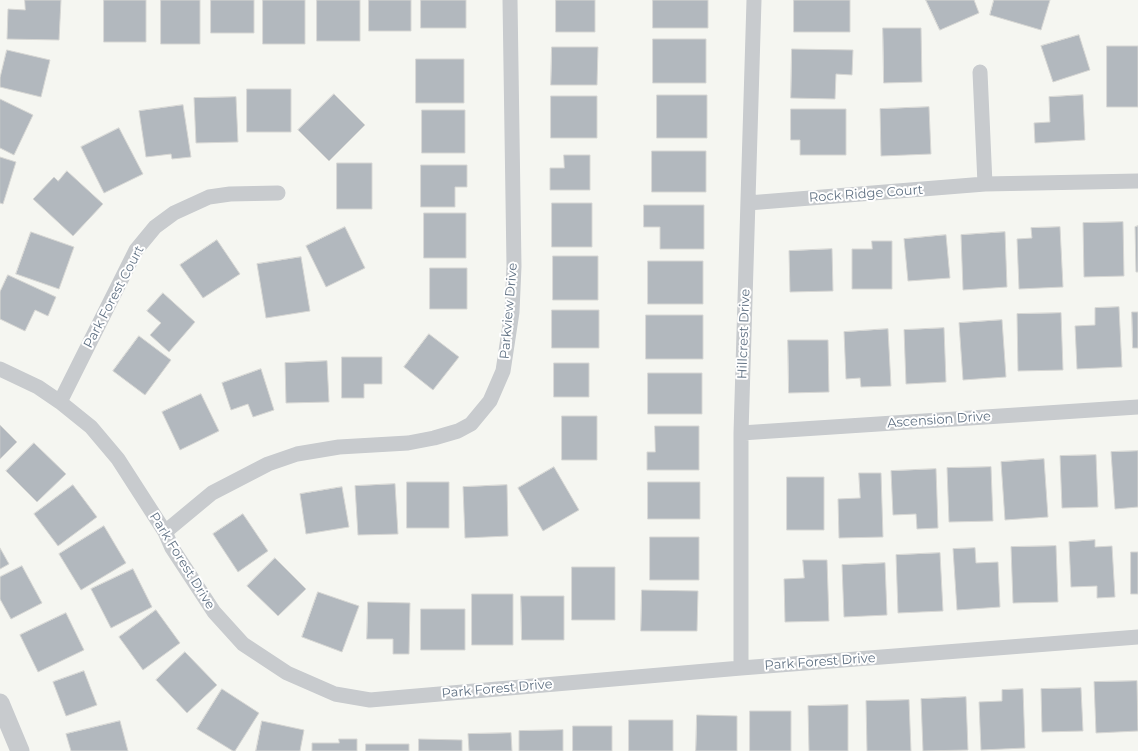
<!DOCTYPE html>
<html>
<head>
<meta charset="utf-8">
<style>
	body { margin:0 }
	canvas { display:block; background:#f5f6f1 }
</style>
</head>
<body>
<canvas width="1138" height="751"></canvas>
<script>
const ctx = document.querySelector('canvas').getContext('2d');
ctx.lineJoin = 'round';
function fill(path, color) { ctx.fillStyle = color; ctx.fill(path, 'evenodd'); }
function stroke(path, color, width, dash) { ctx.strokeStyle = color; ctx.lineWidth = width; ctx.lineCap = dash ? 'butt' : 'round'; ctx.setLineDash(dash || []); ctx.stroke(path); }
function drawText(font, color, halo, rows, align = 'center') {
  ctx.font = font + ' Montserrat,sans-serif'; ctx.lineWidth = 4; ctx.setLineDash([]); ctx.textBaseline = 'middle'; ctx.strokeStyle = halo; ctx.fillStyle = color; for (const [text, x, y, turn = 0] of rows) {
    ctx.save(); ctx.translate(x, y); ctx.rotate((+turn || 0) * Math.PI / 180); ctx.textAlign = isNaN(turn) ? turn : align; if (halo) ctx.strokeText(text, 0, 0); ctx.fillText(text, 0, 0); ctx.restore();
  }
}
const building = new Path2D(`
	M 25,0 L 61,0 L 59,40 L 7,39 L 8,9 L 25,10 Z
	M 104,0 L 146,0 L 146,42 L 104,42 Z
	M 161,0 L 200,0 L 200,44 L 161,44 Z
	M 211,0 L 254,0 L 254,33 L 211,33 Z
	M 263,0 L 305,0 L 305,44 L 263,44 Z
	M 317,0 L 360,0 L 360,41 L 317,41 Z
	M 369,0 L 411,0 L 411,31 L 369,31 Z
	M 421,0 L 466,0 L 466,28 L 421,28 Z
	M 556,0 L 595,0 L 595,32 L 556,32 Z
	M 653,0 L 708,0 L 708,28 L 653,28 Z
	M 794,0 L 850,0 L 850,32 L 794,32 Z
	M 926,0 L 974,0 L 979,13 L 940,30 Z
	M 994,0 L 1050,0 L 1041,30 L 990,15 Z
	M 883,28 L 921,28 L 922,82 L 884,83 Z
	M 1079,35 L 1090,70 L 1053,82 L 1041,46 Z
	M 653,39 L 706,39 L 706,83 L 653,83 Z
	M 1107,46 L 1138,46 L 1138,107 L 1107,107 Z
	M 552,47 L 598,47 L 597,85 L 551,85 Z
	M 792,49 L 853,50 L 852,75 L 836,74 L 835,99 L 791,98 Z
	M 7,50 L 50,60 L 41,97 L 0,87 L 0,78 Z
	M 416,59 L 464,59 L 464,103 L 416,103 Z
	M 247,89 L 291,89 L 291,132 L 247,132 Z
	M 334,94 L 365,125 L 329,161 L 298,130 Z
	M 657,95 L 707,95 L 707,138 L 657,138 Z
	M 1083,95 L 1085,140 L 1035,143 L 1034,123 L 1050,122 L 1049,97 Z
	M 551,96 L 597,96 L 597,138 L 551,138 Z
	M 236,97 L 238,142 L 196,143 L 194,98 Z
	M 0,99 L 33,115 L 14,155 L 0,148 Z
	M 183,105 L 191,157 L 172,159 L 171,154 L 146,157 L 139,111 Z
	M 929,107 L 931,154 L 881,156 L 880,109 Z
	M 791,109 L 846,109 L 846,155 L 800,155 L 800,140 L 791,140 Z
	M 422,110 L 465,110 L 465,153 L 422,153 Z
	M 119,128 L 143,174 L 104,193 L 81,147 Z
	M 652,151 L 706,151 L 706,192 L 652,192 Z
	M 564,155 L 590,155 L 590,190 L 550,190 L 550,168 L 564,168 Z
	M 0,157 L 16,162 L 3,204 L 0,203 Z
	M 337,163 L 372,163 L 372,209 L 337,209 Z
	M 421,165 L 467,165 L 467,187 L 455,187 L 455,207 L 421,207 Z
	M 67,171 L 103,204 L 73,236 L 33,199 L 54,177 L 58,181 Z
	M 552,203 L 592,203 L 592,247 L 552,247 Z
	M 644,205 L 704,205 L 704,249 L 660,249 L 660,227 L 644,227 Z
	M 424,213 L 466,213 L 466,258 L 424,258 Z
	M 1123,222 L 1124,276 L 1084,277 L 1083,223 Z
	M 1138,226 L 1138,272 L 1136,272 L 1135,227 Z
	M 345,227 L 365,268 L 326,287 L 306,246 Z
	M 1060,227 L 1063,287 L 1019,289 L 1017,239 L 1032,238 L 1031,228 Z
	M 31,232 L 74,247 L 59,289 L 16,274 Z
	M 1005,232 L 1007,287 L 963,290 L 961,235 Z
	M 946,235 L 950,278 L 908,281 L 904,239 Z
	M 217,240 L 240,274 L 203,298 L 180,265 Z
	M 872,241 L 892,241 L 892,289 L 852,289 L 852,249 L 872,249 Z
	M 832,249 L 833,291 L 790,292 L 789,251 Z
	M 553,256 L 598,256 L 598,300 L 553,300 Z
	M 301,257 L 310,311 L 266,318 L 257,264 Z
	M 648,261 L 703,261 L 703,304 L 648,304 Z
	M 430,268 L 467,268 L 467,309 L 430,309 Z
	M 8,275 L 56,297 L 48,316 L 35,310 L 25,331 L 0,319 L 0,292 Z
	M 163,293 L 195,322 L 169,352 L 150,335 L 161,323 L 147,311 Z
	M 1119,307 L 1122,367 L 1077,369 L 1075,326 L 1095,325 L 1095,308 Z
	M 552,310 L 599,310 L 599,348 L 552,348 Z
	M 1132,312 L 1138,312 L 1138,348 L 1133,348 Z
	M 1061,313 L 1063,370 L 1018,371 L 1017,314 Z
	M 646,315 L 703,315 L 703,359 L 646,359 Z
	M 1002,320 L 1006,377 L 963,380 L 959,323 Z
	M 944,328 L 946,382 L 906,384 L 904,330 Z
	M 888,329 L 891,386 L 861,387 L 860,378 L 846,379 L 844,332 Z
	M 429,334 L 459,357 L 433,390 L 404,367 Z
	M 139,336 L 171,360 L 145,395 L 113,371 Z
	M 788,340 L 828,340 L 829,392 L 789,393 Z
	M 342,357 L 382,357 L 382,384 L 364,384 L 364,398 L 342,398 Z
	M 327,361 L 329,402 L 286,403 L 285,363 Z
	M 554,363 L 589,363 L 589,397 L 554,397 Z
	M 261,369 L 274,410 L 253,417 L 248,404 L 231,410 L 222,383 Z
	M 648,373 L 702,373 L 702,414 L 648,414 Z
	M 201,394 L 219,431 L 180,450 L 162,412 Z
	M 562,416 L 597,416 L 597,460 L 562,460 Z
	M 0,425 L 17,442 L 0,459 Z
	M 655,426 L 699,426 L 699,470 L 647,470 L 647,452 L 655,452 Z
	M 34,443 L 66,474 L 37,502 L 6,471 Z
	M 1138,451 L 1138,507 L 1115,509 L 1111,452 Z
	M 1096,455 L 1098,507 L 1062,508 L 1060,456 Z
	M 1044,459 L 1048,517 L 1005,520 L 1001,462 Z
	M 554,467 L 579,510 L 543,531 L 518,488 Z
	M 991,467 L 993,521 L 949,522 L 947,468 Z
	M 936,469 L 938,528 L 917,529 L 916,514 L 893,515 L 891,471 Z
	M 859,473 L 881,473 L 883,537 L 839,538 L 838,499 L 860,498 Z
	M 787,477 L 824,477 L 824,530 L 787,530 Z
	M 407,482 L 449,482 L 449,528 L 407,528 Z
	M 648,482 L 700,482 L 700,519 L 648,519 Z
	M 395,484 L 398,534 L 358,535 L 355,486 Z
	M 73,485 L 97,517 L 58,546 L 34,514 Z
	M 507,485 L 508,536 L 465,538 L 463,487 Z
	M 342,487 L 349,527 L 306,534 L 300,494 Z
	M 243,514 L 268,551 L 238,572 L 213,534 Z
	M 104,526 L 126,563 L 81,590 L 59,554 Z
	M 650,537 L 699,537 L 699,580 L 650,580 Z
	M 1095,540 L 1095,547 L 1112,546 L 1115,597 L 1097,598 L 1097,586 L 1071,587 L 1069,542 Z
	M 1056,546 L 1058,602 L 1013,603 L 1011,547 Z
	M 0,548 L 9,564 L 0,569 Z
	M 975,548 L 976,563 L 998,562 L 1000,607 L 957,610 L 953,549 Z
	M 1131,552 L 1138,552 L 1138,594 L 1131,594 Z
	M 940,553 L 943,611 L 898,613 L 896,555 Z
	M 275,558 L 306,589 L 278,616 L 247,586 Z
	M 803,560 L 827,560 L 829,621 L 785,622 L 784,579 L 804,578 Z
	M 885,563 L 887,615 L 844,617 L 842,565 Z
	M 22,566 L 42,603 L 11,619 L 0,599 L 0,577 Z
	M 572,567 L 615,567 L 615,620 L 572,620 Z
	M 133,569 L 152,607 L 111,628 L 91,589 Z
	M 642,590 L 698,591 L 697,631 L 641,631 Z
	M 318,592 L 359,606 L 342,652 L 302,637 Z
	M 472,594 L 513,594 L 513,645 L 472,645 Z
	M 521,596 L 564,596 L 564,640 L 522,640 Z
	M 368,602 L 410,603 L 409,654 L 393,654 L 393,639 L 367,639 Z
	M 421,609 L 465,609 L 465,650 L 421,650 Z
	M 156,610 L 180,643 L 143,670 L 119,637 Z
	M 66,613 L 84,650 L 38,672 L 20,635 Z
	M 185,652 L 217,685 L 187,713 L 156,680 Z
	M 84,671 L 97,705 L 66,716 L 53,682 Z
	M 1137,681 L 1138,731 L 1096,733 L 1094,682 Z
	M 1081,688 L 1083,731 L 1042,732 L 1041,689 Z
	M 222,689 L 259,713 L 235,751 L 233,751 L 197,729 Z
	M 1023,689 L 1025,748 L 981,750 L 979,702 L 1002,701 L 1002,690 Z
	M 966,697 L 968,750 L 923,751 L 921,699 Z
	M 909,700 L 911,751 L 867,751 L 866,701 Z
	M 848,705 L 848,751 L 809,751 L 808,706 Z
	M 750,711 L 791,711 L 791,751 L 750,751 Z
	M 697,715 L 737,716 L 737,751 L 696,751 Z
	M 629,720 L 673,720 L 673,751 L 629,751 Z
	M 120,721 L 128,751 L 71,751 L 66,734 Z
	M 262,721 L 304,730 L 300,751 L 256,751 Z
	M 573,726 L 612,726 L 612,751 L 573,751 Z
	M 563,730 L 563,751 L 519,751 L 519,731 Z
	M 511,733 L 512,751 L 469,751 L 468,734 Z
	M 339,739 L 357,739 L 357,751 L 312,751 L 312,743 L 339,743 Z
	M 419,739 L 462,740 L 462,751 L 419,751 Z
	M 366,744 L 409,744 L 409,751 L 366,751 Z`);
const minor = new Path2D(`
	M 980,72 L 985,184
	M 748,203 L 985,184 L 1138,181
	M 0,369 L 38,387 L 60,402 L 91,427 L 118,459 L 165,532 L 172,548 L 214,612 L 243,644 L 287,673 L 335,694 L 370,700 L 741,668 L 1138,637
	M 60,402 L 136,250 L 155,227 L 174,213 L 209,197 L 230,194 L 278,193
	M 741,433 L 1138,407
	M 165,532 L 212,493 L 268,464 L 297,454 L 339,447 L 408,443 L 434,438 L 458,431 L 471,424 L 490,401 L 503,371 L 512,312 L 514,266 L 510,0
	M 741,668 L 741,433 L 754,0`);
const tertiary = new Path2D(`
	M 0,703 L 20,751`);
const streetNames = [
	["Rock Ridge Court",866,194,-4],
	["Park Forest Court",114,297,-62],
	["Parkview Drive",509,311,-85],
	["Hillcrest Drive",744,334,-88],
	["Ascension Drive",939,420,-4],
	["Park Forest Drive",182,561,58],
	["Park Forest Drive",820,662,-4],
	["Park Forest Drive",497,689,-5]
];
fill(building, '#b2b8be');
stroke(building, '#d7d7d4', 1);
stroke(minor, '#c8cbce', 15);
stroke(tertiary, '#c8cbce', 19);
drawText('13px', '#627385', '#fff', streetNames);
</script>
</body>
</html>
